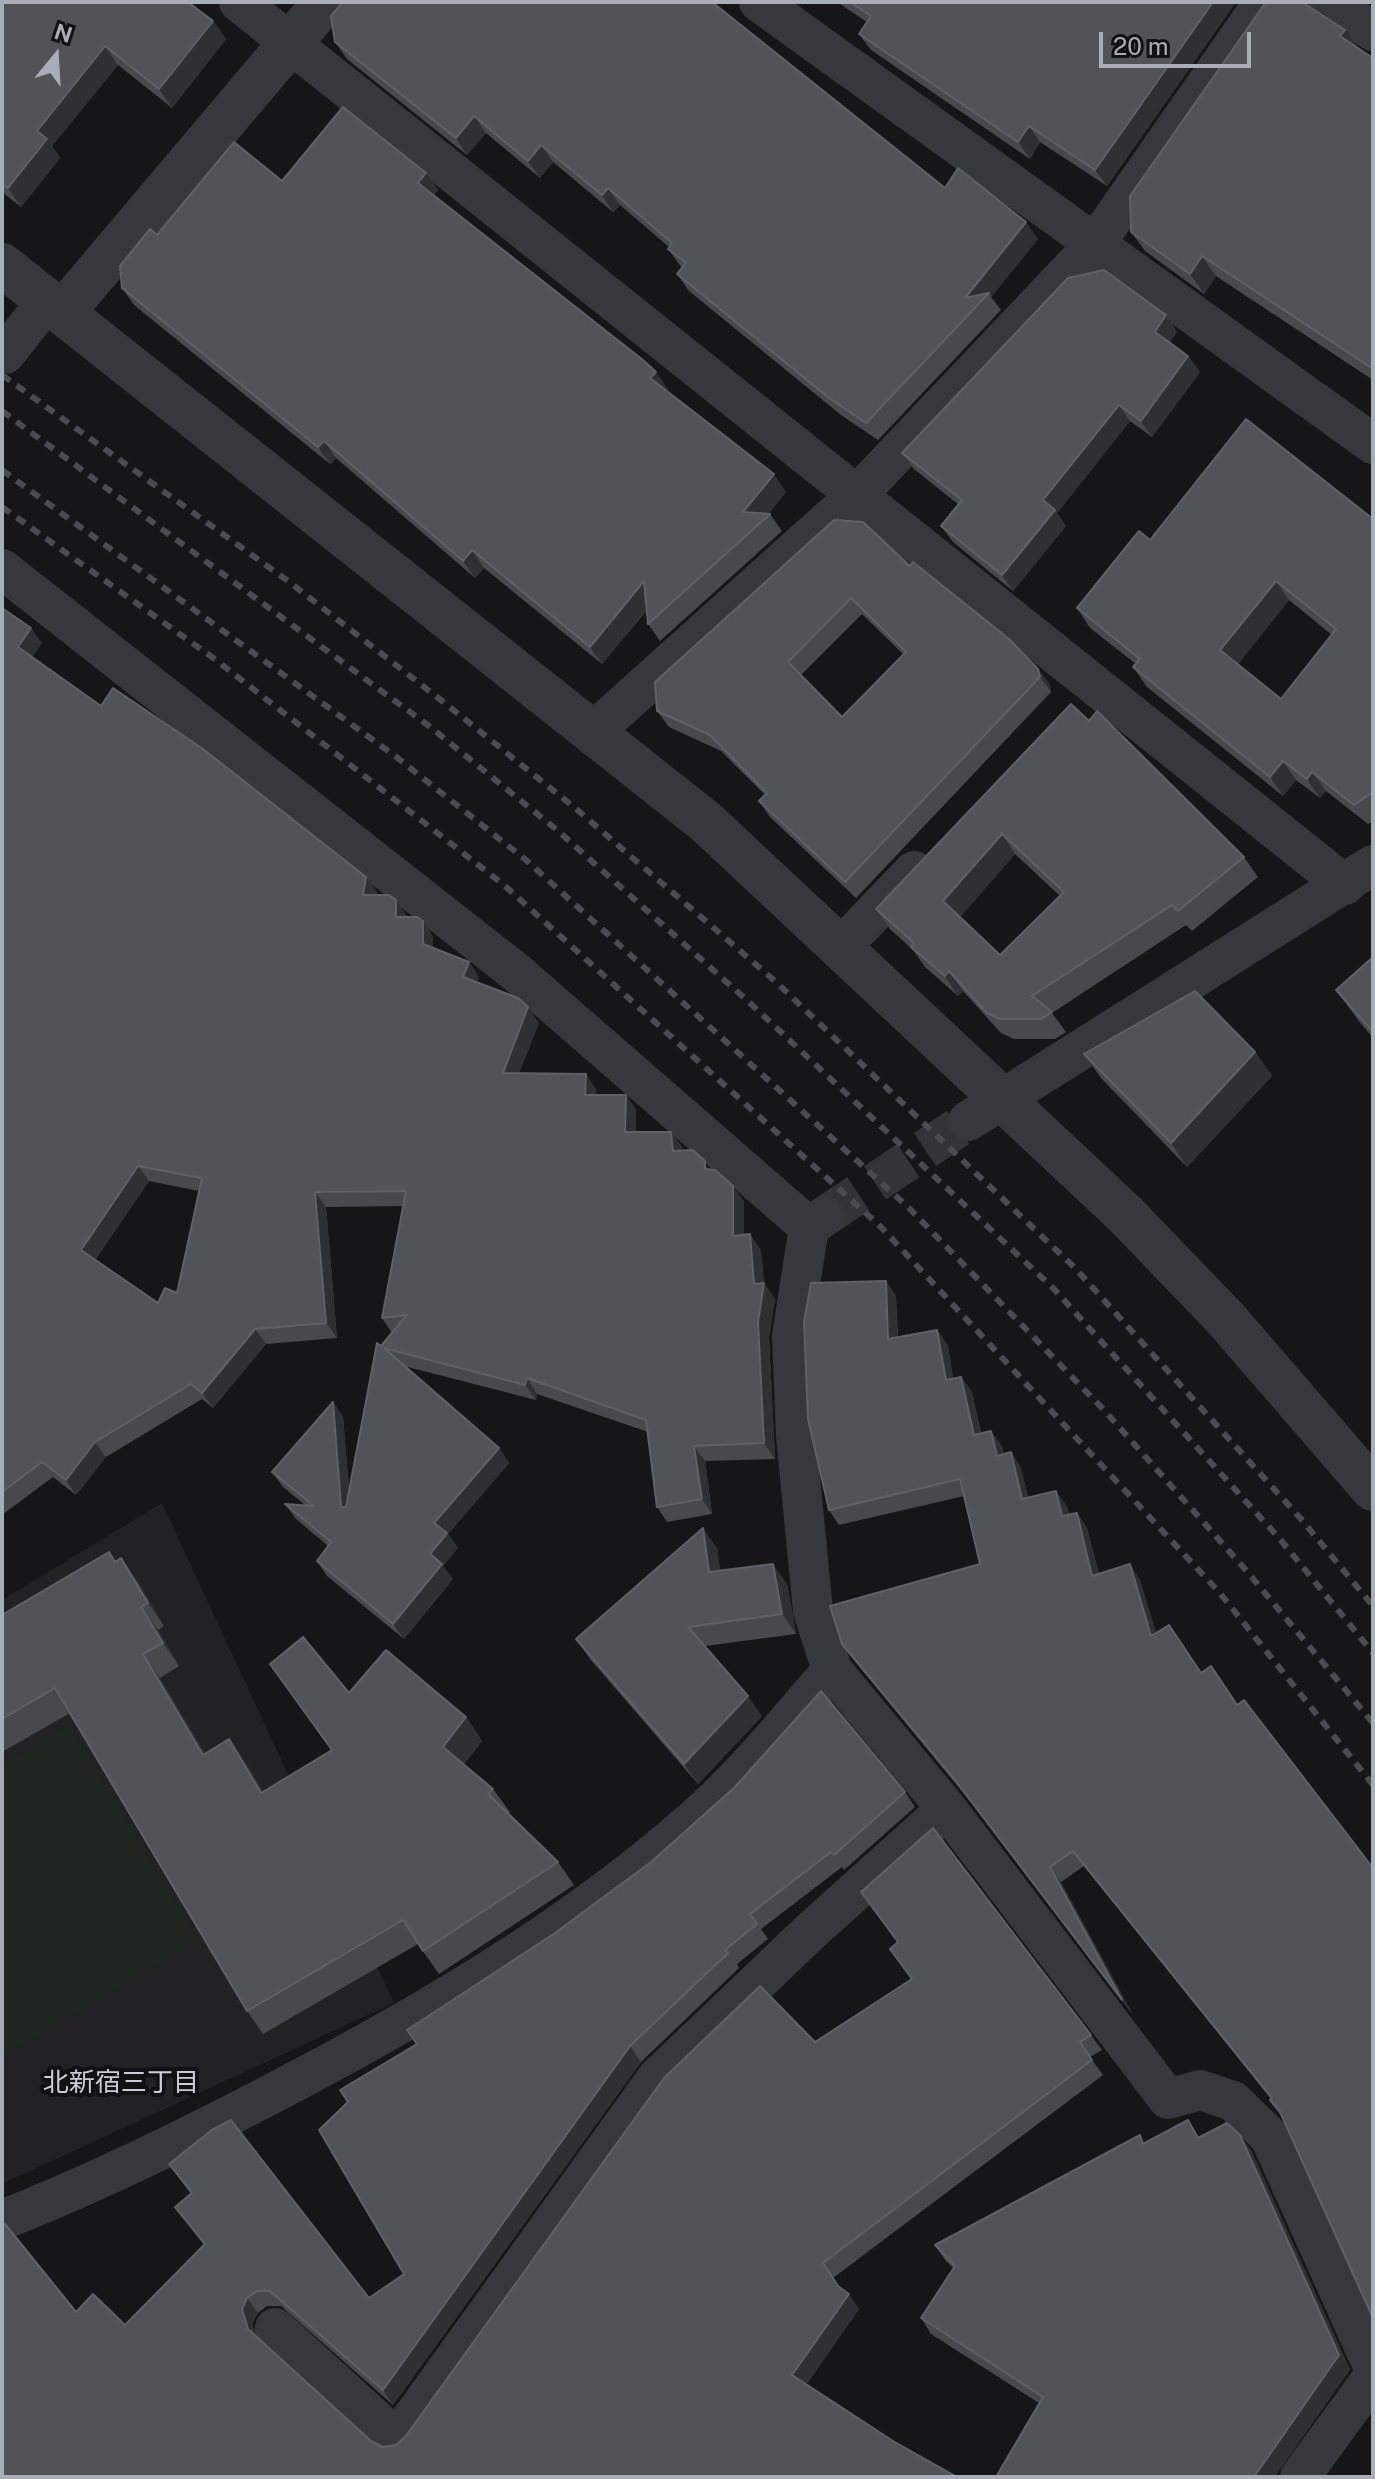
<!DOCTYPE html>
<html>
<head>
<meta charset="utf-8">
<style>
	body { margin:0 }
	#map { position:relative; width:1375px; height:2479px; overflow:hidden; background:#161618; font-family:"Public Sans",sans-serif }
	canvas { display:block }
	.frame { position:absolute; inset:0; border:4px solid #a8adb8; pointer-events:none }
	.north { position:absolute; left:16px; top:16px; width:80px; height:80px; -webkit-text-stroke:6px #111113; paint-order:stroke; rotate:18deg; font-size:22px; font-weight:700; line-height:32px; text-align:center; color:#a8adb8 }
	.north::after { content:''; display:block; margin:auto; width:28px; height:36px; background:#a8adb8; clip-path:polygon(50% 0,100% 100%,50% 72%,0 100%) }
	.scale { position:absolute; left:1099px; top:32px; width:152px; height:36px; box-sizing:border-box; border:4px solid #a8adb8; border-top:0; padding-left:10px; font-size:24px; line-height:28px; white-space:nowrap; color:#a8adb8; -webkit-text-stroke:6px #111113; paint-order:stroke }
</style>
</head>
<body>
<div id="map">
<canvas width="1375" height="2479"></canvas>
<div class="frame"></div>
<div class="north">N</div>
<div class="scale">20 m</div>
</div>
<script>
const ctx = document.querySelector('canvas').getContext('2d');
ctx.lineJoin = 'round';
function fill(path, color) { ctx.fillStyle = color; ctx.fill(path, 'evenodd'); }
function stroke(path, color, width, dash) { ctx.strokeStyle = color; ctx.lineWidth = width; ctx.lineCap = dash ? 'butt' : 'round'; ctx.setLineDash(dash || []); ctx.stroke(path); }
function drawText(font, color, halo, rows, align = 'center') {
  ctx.font = font + ' "Public Sans","Noto Sans JP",sans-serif'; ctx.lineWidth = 8; ctx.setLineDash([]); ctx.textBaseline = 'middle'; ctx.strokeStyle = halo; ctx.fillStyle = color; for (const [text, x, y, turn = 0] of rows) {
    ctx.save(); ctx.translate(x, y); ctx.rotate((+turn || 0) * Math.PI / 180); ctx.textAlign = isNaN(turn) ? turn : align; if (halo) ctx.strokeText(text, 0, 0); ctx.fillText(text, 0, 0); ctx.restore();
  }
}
const built = new Path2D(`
	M 162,1503 L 394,2003 L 2,2184 L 2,1600 Z`);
const green = new Path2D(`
	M 69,1724 L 199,1941 L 2,2058 L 2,1764 Z`);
const minorTunnel = new Path2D(`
	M 825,1216 L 968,1121`);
const minor = new Path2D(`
	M 239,2 L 1345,885
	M 759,2 L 1373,444
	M 1328,2 L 1373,31
	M 5,354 L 48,300
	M 2,569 L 517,973 L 809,1227
	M 593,732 L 858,494 L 1095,244 L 1264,2
	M 841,947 L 914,871
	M 968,1121 L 1373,865
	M 825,1216 L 809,1227 L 792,1336 L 796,1436 L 813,1611 L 832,1670 L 947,1809 L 1168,2099 L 1200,2090 L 1233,2101 L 1270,2137 L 1373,2366
	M 2,2220 C 104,2180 202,2131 298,2080 C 436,2007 574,1925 692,1821 C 743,1777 788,1721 832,1670
	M 275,2328 L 397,2439 L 657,2078 L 811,1931 L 947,1809
	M 1300,2477 L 1373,2377`);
const tertiary = new Path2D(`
	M 2,265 L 706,822 L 1126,1215 L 1226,1319 L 1373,1489
	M 63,312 L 325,2`);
const rail = new Path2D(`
	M 2,375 L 288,581 L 446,704 L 575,808 L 775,981 L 1075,1268 L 1301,1519 L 1373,1606
	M 2,411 L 429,726 L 557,830 L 750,1003 L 1053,1288 L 1279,1538 L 1373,1653
	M 2,470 L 395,756 L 526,860 L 909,1208 L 1103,1409 L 1245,1569 L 1373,1723
	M 2,507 L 216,660 L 504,885 L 881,1227 L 1219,1592 L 1373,1785`);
const wall = new Path2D(`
	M 2,2 L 213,21 L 226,39 L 172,108 L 118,65 L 52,146 L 60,158 L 21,207 L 2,192 Z
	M 343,2 L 718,2 L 716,6 L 945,188 L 1038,239 L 991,297 L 1001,310 L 878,440 L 841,415 L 689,291 L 677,274 L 682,268 L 668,249 L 669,247 L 620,205 L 613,212 L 553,162 L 540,178 L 486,133 L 467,155 L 347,59 L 335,42 Z
	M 837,2 L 1236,2 L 1107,186 L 1040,142 L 1030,159 L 871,50 L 859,34 L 867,22 Z
	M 1266,2 L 1303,2 L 1358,48 L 1373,58 L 1373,380 L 1216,276 L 1204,294 L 1145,251 L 1131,232 Z
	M 426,173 L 438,190 L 434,195 L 668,389 L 666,390 L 786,492 L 768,514 L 770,514 L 782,531 L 660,641 L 648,624 L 647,610 L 602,664 L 484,568 L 475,578 L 336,458 L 330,464 L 134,305 L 122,288 L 157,235 L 282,181 Z
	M 1166,315 L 1177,332 L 1170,342 L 1188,356 L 1200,372 L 1152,437 L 1130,421 L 1057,513 L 1066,526 L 1013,591 L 953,542 L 941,526 L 959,505 L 914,469 L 902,453 Z
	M 1373,519 L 1373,821 L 1368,824 L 1326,791 L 1320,798 L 1296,780 L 1283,796 L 1147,687 L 1133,667 L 1136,664 L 1090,628 L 1077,608 L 1150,540 ZM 1289,600 L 1332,635 L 1281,699 L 1238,664 Z
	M 910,566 L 1038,669 L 1050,685 L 1051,692 L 856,898 L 770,817 L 759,801 L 765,795 L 721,751 L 669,727 L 657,711 L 655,682 ZM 862,614 L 904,655 L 842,717 L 801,675 Z
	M 2,608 L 42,643 L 32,657 L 101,706 L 366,877 L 377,892 L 377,895 L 407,916 L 407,917 L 423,921 L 433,937 L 433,948 L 469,962 L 479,977 L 477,982 L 539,1023 L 519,1073 L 596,1089 L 596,1095 L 626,1095 L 636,1110 L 636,1132 L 671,1132 L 682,1147 L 682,1150 L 711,1170 L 744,1201 L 744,1235 L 761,1250 L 764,1283 L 775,1299 L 769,1337 L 775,1459 L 705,1461 L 712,1514 L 667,1522 L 657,1507 L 648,1432 L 537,1394 L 536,1400 L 404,1366 L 499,1448 L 509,1463 L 448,1534 L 458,1548 L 443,1566 L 453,1579 L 404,1639 L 327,1576 L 317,1561 L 328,1546 L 296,1519 L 285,1504 L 305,1505 L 283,1487 L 272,1472 L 333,1402 L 343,1417 L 349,1490 L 381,1346 L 392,1333 L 382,1318 L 403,1206 L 326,1207 L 337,1338 L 266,1344 L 213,1408 L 202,1399 L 106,1457 L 76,1495 L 53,1477 L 2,1515 ZM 149,1181 L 199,1191 L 177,1293 L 158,1303 L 95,1260 Z
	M 1089,721 L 1244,857 L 1258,877 L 1192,931 L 1186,925 L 1052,1013 L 1066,1032 L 1055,1039 L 1014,1039 L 1001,1033 L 963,991 L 958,996 L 925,967 L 913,950 L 890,929 L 876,909 ZM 1015,854 L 1060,896 L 1000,955 L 960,917 Z
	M 1373,957 L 1373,1038 L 1358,1020 L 1336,990 Z
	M 1255,1052 L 1272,1076 L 1187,1167 L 1101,1078 L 1084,1054 Z
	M 886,1281 L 896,1296 L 898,1337 L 937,1330 L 948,1346 L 953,1379 L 961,1377 L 972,1392 L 981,1433 L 1002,1446 L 1004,1454 L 1011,1452 L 1021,1468 L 1028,1498 L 1067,1506 L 1069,1514 L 1077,1513 L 1087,1528 L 1099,1574 L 1140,1580 L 1283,2118 L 1270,2100 L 1271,2099 L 1084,1866 L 1061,1882 L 1133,2015 L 965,1795 L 853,1659 L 842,1644 L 980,1564 L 964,1496 L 839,1525 L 829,1510 Z
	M 717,1548 L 720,1570 L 787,1584 L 796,1634 L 705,1646 L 762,1716 L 698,1784 L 590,1659 L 576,1639 Z
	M 116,1561 L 138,1582 L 164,1626 L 158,1630 L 179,1666 L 160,1678 L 205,1754 L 229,1739 L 246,1763 L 263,1792 L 332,1750 L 349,1693 L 466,1717 L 482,1741 L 464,1764 L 493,1789 L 510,1812 L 508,1814 L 558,1862 L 574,1885 L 439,1974 L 418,1944 L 263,2034 L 247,2011 L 70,1713 L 2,1752 L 2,1615 Z
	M 905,1792 L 915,1807 L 844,1870 L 842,1867 L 761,1929 L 768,1939 L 737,1964 L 739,1968 L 641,2062 L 393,2405 L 281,2306 L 267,2306 L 258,2313 L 252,2324 L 257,2337 L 371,2441 L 383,2447 L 396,2445 L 405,2437 L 815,2042 L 1091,2035 L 1102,2050 L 1090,2057 L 1103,2075 L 833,2278 L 840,2288 L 859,2309 L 806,2385 L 893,2441 L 2,2477 L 76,2312 L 125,2325 L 204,2245 L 175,2207 L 191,2194 L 169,2164 L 369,2298 L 404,2274 L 319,2130 Z
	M 1199,2137 L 1251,2150 L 1350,2370 L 1039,2403 L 931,2334 L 921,2318 L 954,2269 L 945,2260 L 935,2245 L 1145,2143 Z`);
const shadedWall = new Path2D(`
	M 1213,2 L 1236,2 L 1107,186 L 1095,170 Z
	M 213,21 L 226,39 L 172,108 L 159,89 Z
	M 1345,30 L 1359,49 L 1340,36 Z
	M 105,46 L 118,65 L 52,146 L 60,158 L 21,207 L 8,188 L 37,131 Z
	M 474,116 L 486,133 L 467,155 L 456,138 Z
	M 1029,126 L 1040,142 L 1030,159 L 1018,142 Z
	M 541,145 L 553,162 L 540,178 L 528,161 Z
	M 426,173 L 438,190 L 430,200 L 418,183 Z
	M 608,188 L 620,205 L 613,212 L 602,195 Z
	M 1026,222 L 1038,239 L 991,297 L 989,293 L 965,298 Z
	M 1202,256 L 1216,276 L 1204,294 L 1190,274 Z
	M 1166,315 L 1177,332 L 1166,348 L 1155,332 Z
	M 1188,356 L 1200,372 L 1152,437 L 1141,421 Z
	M 656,372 L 668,389 L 662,395 L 650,378 Z
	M 1119,405 L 1130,421 L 1057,513 L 1066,526 L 1013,591 L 1002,575 L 1043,500 Z
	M 324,441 L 336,458 L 330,464 L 318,447 Z
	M 774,474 L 786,492 L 761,522 L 743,512 Z
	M 472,550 L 484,568 L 475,578 L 463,561 Z
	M 644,581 L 656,598 L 602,664 L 590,647 Z
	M 1276,581 L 1289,600 L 1234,669 L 1220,650 Z
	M 31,628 L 42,643 L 29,662 L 18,647 Z
	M 1038,669 L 1050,685 L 1051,692 L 1040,677 Z
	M 1283,761 L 1296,780 L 1283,796 L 1270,777 Z
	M 1312,772 L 1326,791 L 1320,798 L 1307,779 Z
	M 1002,834 L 1015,854 L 957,921 L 943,901 Z
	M 366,877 L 377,892 L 374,910 L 363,895 Z
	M 396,900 L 407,916 L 407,932 L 396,917 Z
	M 423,921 L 433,937 L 433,959 L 423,944 Z
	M 469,962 L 479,977 L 474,992 L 463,977 Z
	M 949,971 L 963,991 L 958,996 L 945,976 Z
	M 528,1007 L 539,1023 L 513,1088 L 503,1073 Z
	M 1255,1052 L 1272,1076 L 1187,1167 L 1171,1143 Z
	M 586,1074 L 596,1089 L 596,1110 L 585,1095 Z
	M 626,1095 L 636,1110 L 636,1147 L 625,1132 Z
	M 671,1132 L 682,1147 L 683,1166 L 673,1151 Z
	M 138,1166 L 149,1181 L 91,1265 L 81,1250 Z
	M 733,1186 L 744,1201 L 744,1251 L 733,1236 Z
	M 315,1192 L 326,1207 L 337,1338 L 326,1323 Z
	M 750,1234 L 761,1250 L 764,1285 L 764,1283 L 775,1299 L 769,1337 L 775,1459 L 764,1443 Z
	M 886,1281 L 896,1296 L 898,1354 L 888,1339 Z
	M 255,1329 L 266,1344 L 213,1408 L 202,1393 Z
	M 937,1330 L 948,1346 L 956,1396 L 946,1380 Z
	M 961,1377 L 972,1392 L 984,1450 L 974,1435 Z
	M 527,1378 L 537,1394 L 536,1400 L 525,1385 Z
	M 333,1402 L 343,1417 L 352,1522 L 341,1507 Z
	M 991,1431 L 1002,1446 L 1008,1471 L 997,1456 Z
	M 95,1442 L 106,1457 L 76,1495 L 66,1480 Z
	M 694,1446 L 705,1461 L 712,1514 L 702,1499 Z
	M 499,1448 L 509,1463 L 448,1534 L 458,1548 L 443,1566 L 453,1579 L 404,1639 L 393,1624 L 430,1554 L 434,1523 Z
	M 1011,1452 L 1021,1468 L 1032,1514 L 1022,1499 Z
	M 1056,1491 L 1067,1506 L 1073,1531 L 1062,1516 Z
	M 1077,1513 L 1087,1528 L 1103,1591 L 1092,1576 Z
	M 703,1528 L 717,1548 L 723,1592 L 709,1572 Z
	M 121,1558 L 138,1582 L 164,1626 L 148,1603 Z
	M 773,1564 L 787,1584 L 796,1634 L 782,1614 Z
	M 1130,1564 L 1140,1580 L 1162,1651 L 1151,1636 Z
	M 141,1607 L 158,1630 L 179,1666 L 163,1643 Z
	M 143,1654 L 160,1678 L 220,1778 L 203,1755 Z
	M 748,1696 L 762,1716 L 698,1784 L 684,1764 Z
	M 466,1717 L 482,1741 L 459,1770 L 443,1747 Z
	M 229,1739 L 246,1763 L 278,1817 L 261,1793 Z
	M 1050,1867 L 1061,1882 L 1133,2015 L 1122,2000 Z
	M 630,2046 L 641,2062 L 393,2405 L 383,2390 Z
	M 1240,2135 L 1251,2150 L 1350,2370 L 1275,2477 L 1254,2477 Z
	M 823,2263 L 846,2298 L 849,2294 L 859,2309 L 802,2391 L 792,2375 Z
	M 247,2298 L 258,2313 L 252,2324 L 259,2344 L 248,2329 L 242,2309 Z`);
const building = new Path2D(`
	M 2,2 L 188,2 L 213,21 L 159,89 L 105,46 L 37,131 L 47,139 L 8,188 L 2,184 Z
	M 343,2 L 712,2 L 945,188 L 958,168 L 1026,222 L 965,298 L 989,293 L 866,423 L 829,398 L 677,274 L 686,263 L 668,249 L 672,243 L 608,188 L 602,195 L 541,145 L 528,161 L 474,116 L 456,138 L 335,42 L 331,16 Z
	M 850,2 L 1213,2 L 1095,170 L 1029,126 L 1018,142 L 859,34 L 871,16 Z
	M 1266,2 L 1302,2 L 1345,30 L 1340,36 L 1373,58 L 1373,369 L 1202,256 L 1190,274 L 1131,232 L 1130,196 Z
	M 343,107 L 426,173 L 418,183 L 643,360 L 656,372 L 650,378 L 774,474 L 743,512 L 770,514 L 648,624 L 644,581 L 590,647 L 472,550 L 463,561 L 324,441 L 318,447 L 122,288 L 120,266 L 150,229 L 157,235 L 234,142 L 282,181 Z
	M 1104,270 L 1166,315 L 1155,332 L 1188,356 L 1141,421 L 1119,405 L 1043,500 L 1055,510 L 1002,575 L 941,526 L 962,500 L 902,453 L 1068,278 Z
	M 1246,419 L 1373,519 L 1373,792 L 1354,805 L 1312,772 L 1307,779 L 1283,761 L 1270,777 L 1133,667 L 1140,659 L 1077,608 L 1139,531 L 1150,540 ZM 1276,581 L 1336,629 L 1281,699 L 1220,650 Z
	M 834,520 L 863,522 L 910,566 L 913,562 L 1009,639 L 1038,669 L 1040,677 L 845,882 L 759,801 L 767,793 L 710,735 L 657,711 L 655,682 ZM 851,598 L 906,652 L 842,717 L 788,662 Z
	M 2,608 L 31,628 L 18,647 L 101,706 L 113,688 L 203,749 L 366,877 L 363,895 L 389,895 L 396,900 L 396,917 L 417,917 L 423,921 L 423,944 L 469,962 L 463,977 L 518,998 L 528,1007 L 503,1073 L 586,1074 L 585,1095 L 626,1095 L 625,1132 L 671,1132 L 673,1151 L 693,1150 L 705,1161 L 705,1169 L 715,1170 L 733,1186 L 733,1236 L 750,1234 L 754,1284 L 764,1283 L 758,1322 L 764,1443 L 694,1446 L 702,1499 L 657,1507 L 646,1420 L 527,1378 L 525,1385 L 384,1348 L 499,1448 L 434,1523 L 447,1533 L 430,1554 L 442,1564 L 393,1624 L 317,1561 L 331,1542 L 285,1504 L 314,1506 L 272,1472 L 333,1402 L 341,1507 L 346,1507 L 377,1343 L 381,1346 L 407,1315 L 382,1318 L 406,1191 L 315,1192 L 326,1323 L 255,1329 L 202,1393 L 191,1384 L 95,1442 L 66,1480 L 42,1462 L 2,1492 ZM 138,1166 L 202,1178 L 177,1293 L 165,1288 L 158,1303 L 81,1250 Z
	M 1071,704 L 1089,721 L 1097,711 L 1244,857 L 1178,911 L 1172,905 L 1032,996 L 1052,1012 L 1041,1019 L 1000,1019 L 987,1013 L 949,971 L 945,976 L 911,947 L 914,943 L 876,909 ZM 1002,834 L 1064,892 L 1000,955 L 943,901 Z
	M 1373,957 L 1373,1032 L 1336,990 Z
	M 1195,991 L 1255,1052 L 1171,1143 L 1084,1054 Z
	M 886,1281 L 888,1339 L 937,1330 L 946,1380 L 961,1377 L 974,1435 L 991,1431 L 997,1456 L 1011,1452 L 1022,1499 L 1056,1491 L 1062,1516 L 1077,1513 L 1092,1576 L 1130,1564 L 1151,1636 L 1169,1625 L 1201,1673 L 1211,1666 L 1237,1705 L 1244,1700 L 1373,1868 L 1373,2318 L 1280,2112 L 1270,2100 L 1272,2098 L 1073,1851 L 1050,1867 L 1122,2000 L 955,1780 L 842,1644 L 830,1606 L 980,1564 L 960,1479 L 829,1510 L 808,1419 L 804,1322 L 811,1283 Z
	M 703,1528 L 709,1572 L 773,1564 L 782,1614 L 688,1627 L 748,1696 L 684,1764 L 576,1639 Z
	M 109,1552 L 115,1562 L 121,1558 L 148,1603 L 141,1607 L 163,1643 L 143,1654 L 203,1755 L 229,1739 L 261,1793 L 332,1750 L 270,1664 L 303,1637 L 349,1693 L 386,1650 L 466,1717 L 443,1747 L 493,1789 L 488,1794 L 558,1862 L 423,1951 L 403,1920 L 247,2011 L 55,1688 L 2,1719 L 2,1615 Z
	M 821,1691 L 905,1792 L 834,1855 L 831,1852 L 750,1914 L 757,1924 L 725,1950 L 728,1953 L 630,2046 L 383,2390 L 270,2291 L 257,2291 L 247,2298 L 242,2309 L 248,2329 L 371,2441 L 383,2447 L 396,2445 L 405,2437 L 664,2078 L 760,1986 L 815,2042 L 912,1979 L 890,1949 L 898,1942 L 861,1892 L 933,1828 L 1091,2035 L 1080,2042 L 1092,2060 L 823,2263 L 838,2286 L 849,2294 L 792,2375 L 893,2441 L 957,2477 L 2,2477 L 2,2224 L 5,2224 L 76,2312 L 93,2294 L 125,2325 L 205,2244 L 175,2207 L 192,2193 L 169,2164 L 212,2130 L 231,2120 L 369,2298 L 404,2274 L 319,2130 L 348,2102 L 340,2090 L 417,2044 L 407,2030 L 555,1933 L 651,1862 L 735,1787 Z
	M 1188,2120 L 1198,2138 L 1227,2123 L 1240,2135 L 1339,2355 L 1254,2477 L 996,2477 L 1043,2397 L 921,2318 L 955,2266 L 935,2245 L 1140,2135 L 1143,2144 Z`);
const neighbourhoodNames = [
	["北新宿三丁目",121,2083]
];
fill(built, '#222225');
fill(green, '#1e261f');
stroke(minorTunnel, '#333438', 40, [40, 20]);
stroke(minor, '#37383d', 40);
stroke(tertiary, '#37383d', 44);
stroke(rail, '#4a4c52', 6, [10, 8]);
fill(wall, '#47494d');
fill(shadedWall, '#2f3033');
fill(building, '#525359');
stroke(building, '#5f6168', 2);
drawText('26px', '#c9ccd4', '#111113', neighbourhoodNames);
</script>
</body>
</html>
